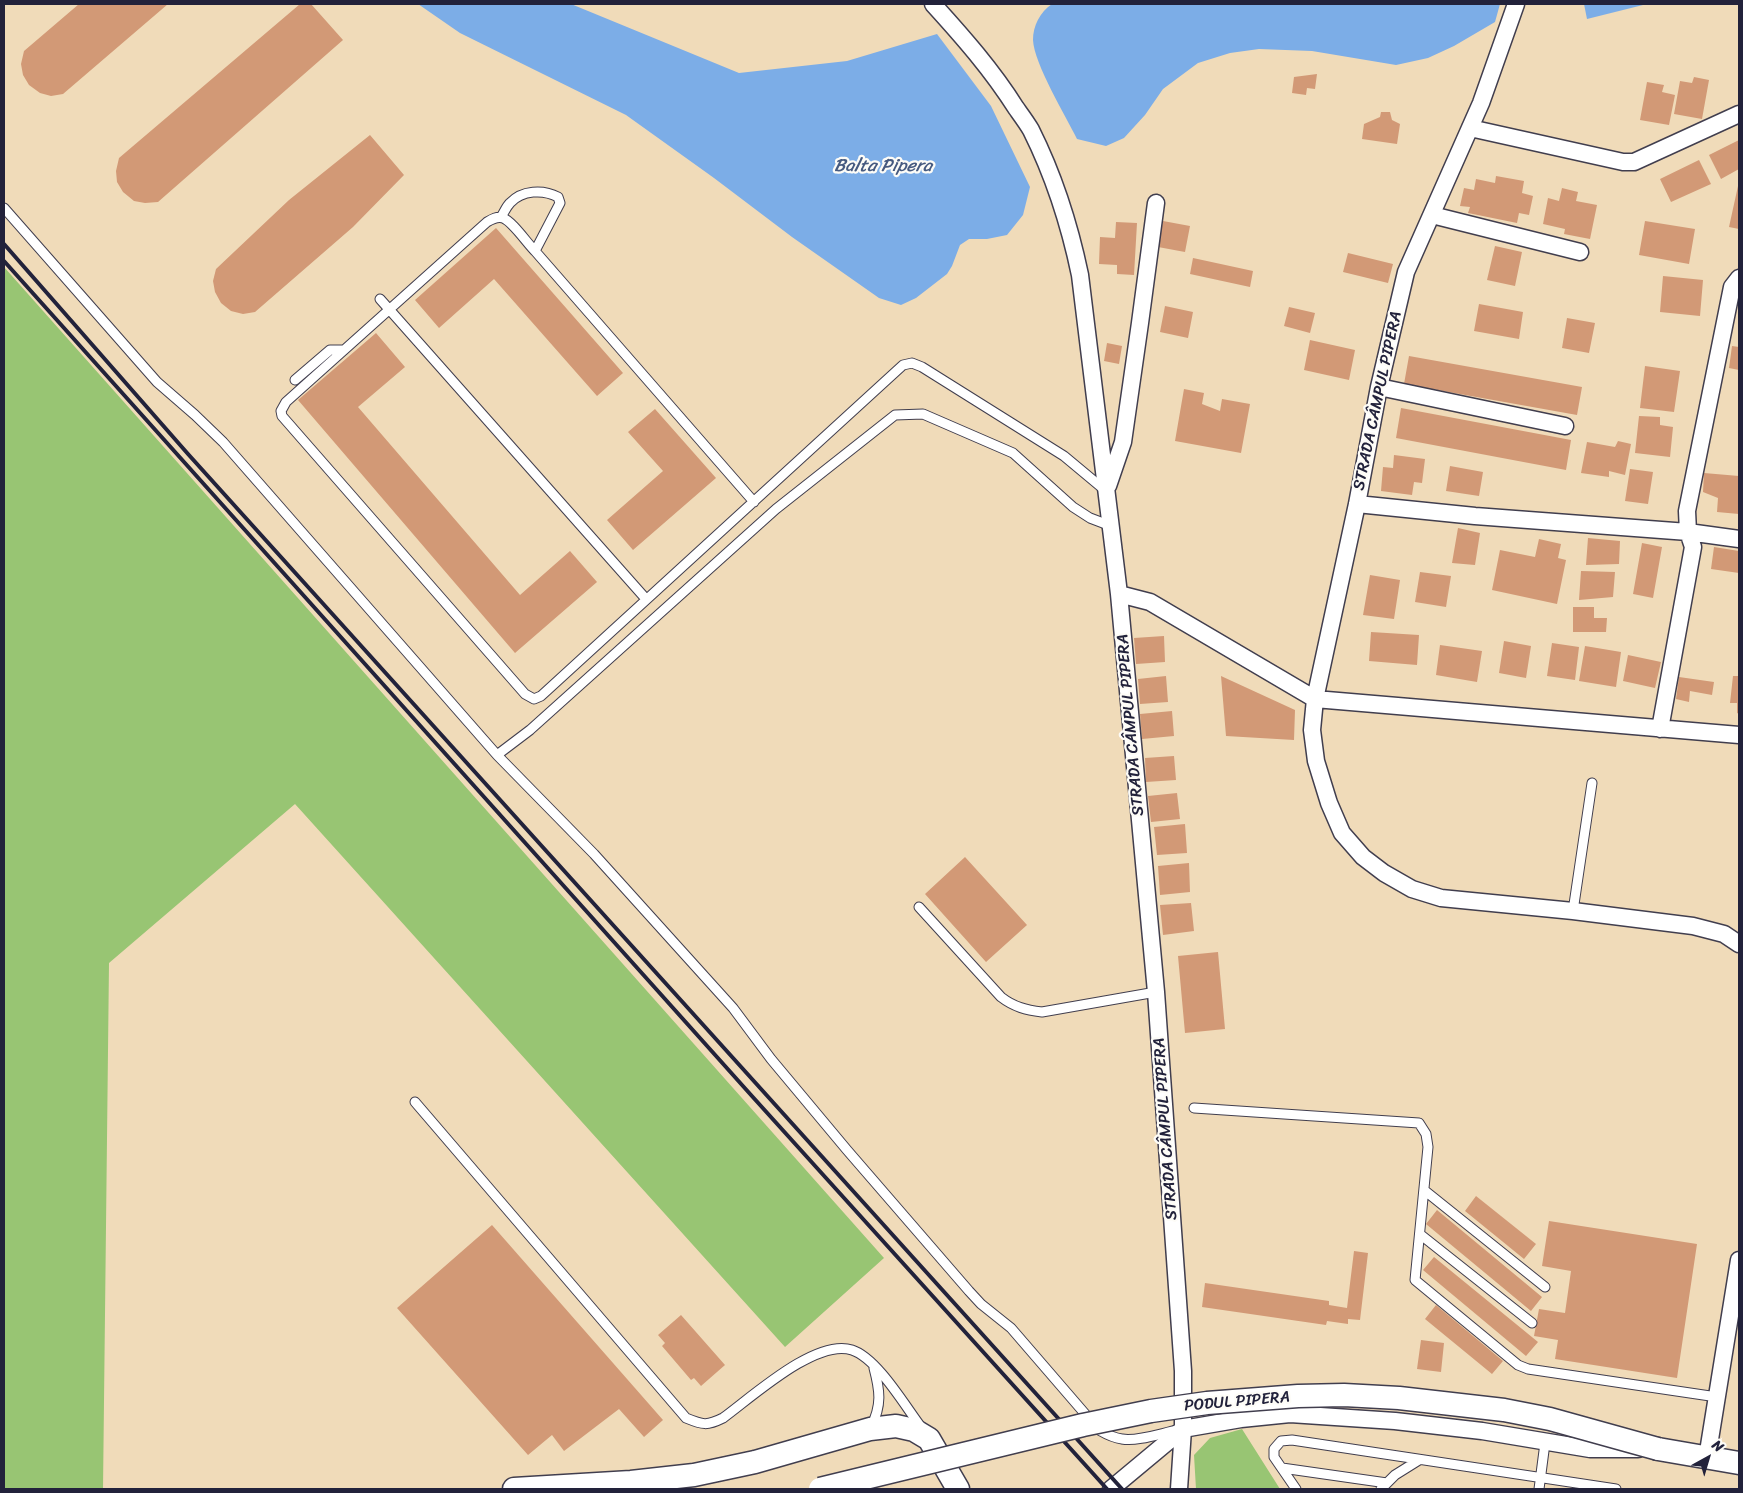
<!DOCTYPE html>
<html>
<head>
<meta charset="utf-8">
<style>
	body { margin:0 }
	#map { position:relative; width:1743px; height:1493px; overflow:hidden; background:#f0dbb9; font-family:Sriracha,sans-serif }
	canvas { display:block }
	.frame { position:absolute; inset:0; border:5px solid #22223b; pointer-events:none }
	.north { position:absolute; left:1683px; top:1433px; width:50px; height:50px; -webkit-text-stroke:4px #fdfcf7; paint-order:stroke; rotate:39deg; font-size:14px; font-weight:700; line-height:20px; text-align:center; color:#22223b }
	.north::after { content:''; display:block; margin:auto; width:18px; height:22px; background:#22223b; clip-path:polygon(50% 0,100% 100%,50% 72%,0 100%) }
</style>
</head>
<body>
<div id="map">
<canvas width="1743" height="1493"></canvas>
<div class="frame"></div>
<div class="north">N</div>
</div>
<script>
const ctx = document.querySelector('canvas').getContext('2d');
ctx.lineJoin = 'round';
function fill(path, color) { ctx.fillStyle = color; ctx.fill(path, 'evenodd'); }
function stroke(path, color, width, dash) { ctx.strokeStyle = color; ctx.lineWidth = width; ctx.lineCap = dash ? 'butt' : 'round'; ctx.setLineDash(dash || []); ctx.stroke(path); }
function drawText(font, color, halo, rows, align = 'center') {
  ctx.font = font + ' Sriracha,sans-serif'; ctx.lineWidth = 4.5; ctx.setLineDash([]); ctx.textBaseline = 'middle'; ctx.strokeStyle = halo; ctx.fillStyle = color; for (const [text, x, y, turn = 0] of rows) {
    ctx.save(); ctx.translate(x, y); ctx.rotate((+turn || 0) * Math.PI / 180); ctx.textAlign = isNaN(turn) ? turn : align; if (halo) ctx.strokeText(text, 0, 0); ctx.fillText(text, 0, 0); ctx.restore();
  }
}
const green = new Path2D(`
	M 4,267 L 884,1258 L 785,1347 L 295,804 L 109,963 L 103,1489 L 4,1489 Z
	M 1242,1429 L 1280,1489 L 1196,1489 L 1194,1455 L 1210,1438 Z`);
const water = new Path2D(`
	M 418,4 L 571,4 L 739,73 L 847,61 L 937,34 L 991,106 L 1030,187 L 1023,215 L 1007,235 L 987,239 L 969,239 L 960,245 L 952,266 L 947,274 L 916,298 L 901,305 L 879,298 L 792,237 L 714,178 L 626,115 L 460,33 Z
	M 1052,4 L 1500,4 L 1495,22 L 1454,46 L 1428,58 L 1396,65 L 1312,51 L 1259,49 L 1230,53 L 1198,63 L 1163,89 L 1145,115 L 1124,138 L 1106,146 L 1077,139 C 1066,116 1034,64 1033,40 C 1033,26 1040,12 1052,4 Z
	M 1584,4 L 1647,4 L 1587,19 Z`);
const building = new Path2D(`
	M 79,4 L 168,4 L 63,94 L 51,96 L 40,93 L 29,85 L 23,75 L 21,64 L 24,51 Z
	M 300,4 L 311,4 L 343,40 L 158,202 L 145,203 L 134,201 L 123,192 L 117,182 L 116,171 L 119,158 Z
	M 1317,74 L 1315,89 L 1307,88 L 1306,95 L 1292,93 L 1294,77 Z
	M 1694,77 L 1709,80 L 1702,119 L 1674,114 L 1680,81 L 1692,83 Z
	M 1647,82 L 1664,85 L 1662,92 L 1675,95 L 1669,125 L 1640,120 Z
	M 1381,112 L 1390,112 L 1392,120 L 1400,124 L 1397,144 L 1362,139 L 1364,124 L 1380,117 Z
	M 370,135 L 404,175 L 353,227 L 255,312 L 243,314 L 231,311 L 221,303 L 215,292 L 213,281 L 216,269 L 289,200 Z
	M 1739,140 L 1739,169 L 1721,179 L 1709,155 Z
	M 1699,160 L 1711,184 L 1671,202 L 1660,179 Z
	M 1496,176 L 1524,181 L 1522,193 L 1533,196 L 1529,215 L 1519,213 L 1517,223 L 1468,213 L 1470,207 L 1460,206 L 1464,188 L 1474,190 L 1476,179 L 1495,183 Z
	M 1738,186 L 1739,187 L 1739,229 L 1729,227 Z
	M 1562,188 L 1578,192 L 1576,201 L 1597,205 L 1590,239 L 1564,234 L 1565,229 L 1543,224 L 1548,198 L 1559,201 Z
	M 1163,221 L 1190,226 L 1185,252 L 1158,247 Z
	M 1645,221 L 1695,229 L 1689,264 L 1639,255 Z
	M 1116,222 L 1137,223 L 1134,275 L 1117,274 L 1117,265 L 1099,264 L 1100,237 L 1115,238 Z
	M 496,228 L 623,373 L 597,396 L 494,279 L 439,328 L 415,300 Z
	M 1495,246 L 1522,252 L 1515,286 L 1487,280 Z
	M 1348,253 L 1393,264 L 1388,283 L 1343,272 Z
	M 1193,258 L 1253,271 L 1250,287 L 1190,274 Z
	M 1663,276 L 1703,280 L 1700,316 L 1660,312 Z
	M 1479,304 L 1523,312 L 1519,339 L 1474,331 Z
	M 1165,306 L 1193,312 L 1188,338 L 1160,332 Z
	M 1289,307 L 1315,313 L 1310,333 L 1284,326 Z
	M 1567,318 L 1595,323 L 1589,353 L 1562,348 Z
	M 376,333 L 405,367 L 358,407 L 520,595 L 570,551 L 597,582 L 515,653 L 298,400 Z
	M 1310,340 L 1355,350 L 1349,380 L 1304,370 Z
	M 1107,343 L 1122,346 L 1119,364 L 1104,361 Z
	M 1732,346 L 1739,347 L 1739,370 L 1729,368 Z
	M 1409,356 L 1582,387 L 1577,415 L 1404,384 Z
	M 1645,366 L 1680,371 L 1674,412 L 1640,408 Z
	M 1184,389 L 1204,393 L 1202,404 L 1220,411 L 1222,399 L 1250,404 L 1241,453 L 1175,441 Z
	M 1401,408 L 1571,440 L 1566,470 L 1396,438 Z
	M 655,409 L 716,478 L 633,550 L 607,520 L 663,471 L 628,432 Z
	M 1639,416 L 1660,417 L 1660,425 L 1673,427 L 1670,457 L 1635,453 Z
	M 1618,441 L 1631,444 L 1625,475 L 1609,471 L 1609,477 L 1581,473 L 1587,442 L 1615,447 Z
	M 1394,455 L 1425,459 L 1422,483 L 1414,482 L 1412,495 L 1381,491 L 1383,467 L 1393,468 Z
	M 1450,466 L 1483,472 L 1479,496 L 1446,491 Z
	M 1630,469 L 1653,472 L 1648,504 L 1625,501 Z
	M 1704,473 L 1739,476 L 1739,514 L 1717,512 L 1718,498 L 1703,492 Z
	M 1458,528 L 1480,533 L 1475,565 L 1452,563 Z
	M 1588,538 L 1620,541 L 1619,564 L 1586,565 Z
	M 1539,539 L 1561,544 L 1558,558 L 1566,560 L 1557,604 L 1492,590 L 1500,550 L 1535,557 Z
	M 1642,543 L 1662,547 L 1653,598 L 1633,594 Z
	M 1714,547 L 1739,551 L 1739,573 L 1711,569 Z
	M 1581,571 L 1615,572 L 1613,597 L 1579,600 Z
	M 1420,572 L 1451,576 L 1446,607 L 1415,602 Z
	M 1370,575 L 1400,580 L 1394,619 L 1363,615 Z
	M 1573,607 L 1594,607 L 1594,618 L 1607,618 L 1606,632 L 1573,632 Z
	M 1371,632 L 1419,635 L 1417,665 L 1369,661 Z
	M 1164,636 L 1165,662 L 1136,664 L 1134,638 Z
	M 1504,641 L 1531,646 L 1526,678 L 1499,673 Z
	M 1552,643 L 1579,647 L 1575,680 L 1547,676 Z
	M 1440,645 L 1482,651 L 1477,682 L 1436,675 Z
	M 1585,646 L 1621,652 L 1616,687 L 1579,681 Z
	M 1628,655 L 1661,662 L 1655,688 L 1623,681 Z
	M 1166,676 L 1168,702 L 1140,704 L 1138,679 Z
	M 1221,676 L 1295,710 L 1294,740 L 1226,736 Z
	M 1733,676 L 1739,676 L 1739,714 L 1737,713 L 1737,703 L 1730,703 Z
	M 1679,677 L 1714,682 L 1712,695 L 1690,691 L 1689,702 L 1676,699 Z
	M 1172,711 L 1174,736 L 1142,739 L 1140,714 Z
	M 1174,756 L 1176,780 L 1146,782 L 1145,758 Z
	M 1177,793 L 1180,819 L 1151,822 L 1148,796 Z
	M 1185,824 L 1187,853 L 1157,855 L 1154,827 Z
	M 965,857 L 1027,925 L 986,962 L 925,894 Z
	M 1189,863 L 1190,892 L 1160,895 L 1158,866 Z
	M 1191,903 L 1194,931 L 1163,935 L 1160,905 Z
	M 1218,952 L 1225,1029 L 1185,1033 L 1178,956 Z
	M 1476,1196 L 1536,1244 L 1524,1259 L 1465,1211 Z
	M 1437,1210 L 1542,1297 L 1531,1311 L 1426,1224 Z
	M 1549,1221 L 1697,1244 L 1677,1378 L 1555,1359 L 1558,1340 L 1534,1336 L 1539,1309 L 1565,1313 L 1571,1271 L 1542,1266 Z
	M 492,1225 L 663,1420 L 644,1437 L 619,1409 L 564,1451 L 552,1435 L 528,1455 L 397,1308 Z
	M 1354,1251 L 1368,1253 L 1360,1320 L 1348,1319 L 1348,1324 L 1327,1321 L 1326,1325 L 1202,1307 L 1205,1283 L 1329,1301 L 1329,1305 L 1347,1308 Z
	M 1434,1257 L 1538,1342 L 1526,1356 L 1423,1270 Z
	M 1436,1305 L 1503,1361 L 1492,1374 L 1425,1319 Z
	M 681,1315 L 725,1365 L 701,1386 L 694,1378 L 691,1380 L 662,1346 L 665,1343 L 658,1335 Z
	M 1421,1340 L 1444,1343 L 1441,1372 L 1417,1369 Z`);
const service = new Path2D(`
	M 4,208 L 157,382 L 195,415 L 223,442 L 497,755 L 594,854 L 733,1008 L 771,1059 L 847,1150 L 969,1291 L 981,1304 L 1011,1328 L 1099,1430 C 1106,1434 1114,1438 1122,1439 C 1137,1442 1162,1433 1178,1430
	M 501,217 C 504,213 506,207 510,203 C 522,190 543,189 558,197 L 560,203 L 535,251
	M 380,299 L 646,599
	M 295,380 L 330,350 L 344,350
	M 754,502 L 535,251 C 527,243 512,221 503,218 C 497,216 492,219 487,222 L 286,402 L 281,411 L 282,416 L 525,694 L 534,699 L 541,696 C 661,585 783,476 903,365 L 912,363 L 922,367 L 1064,456 L 1106,491
	M 497,755 L 530,730 L 776,509 L 895,415 L 923,414 L 1013,453 L 1073,507 L 1090,518 L 1111,526
	M 919,907 L 1001,997 C 1014,1007 1026,1010 1042,1012 L 1156,992
	M 1573,911 L 1592,783
	M 415,1102 L 686,1418 C 703,1425 707,1426 723,1418 C 752,1397 816,1338 852,1350 C 877,1358 905,1406 921,1427
	M 1194,1108 L 1419,1123 L 1426,1134 L 1428,1147 L 1415,1280 L 1518,1365 L 1528,1369 L 1717,1397
	M 1424,1190 L 1545,1287
	M 1421,1235 L 1532,1323
	M 871,1427 C 882,1405 880,1391 874,1368
	M 1282,1468 L 1387,1483
	M 1296,1489 L 1274,1457 L 1274,1449 L 1281,1441 L 1292,1440 L 1616,1489
	M 1381,1489 L 1395,1475 L 1419,1460
	M 1539,1489 L 1545,1443`);
const minor = new Path2D(`
	M 933,4 C 963,37 992,70 1016,108 C 1021,115 1027,123 1031,130 C 1053,174 1070,227 1080,275 L 1119,594 L 1156,992 L 1183,1371 L 1183,1429 L 1179,1489
	M 1516,4 L 1481,103 L 1406,272 L 1379,387 L 1357,504 L 1315,699 L 1312,730 L 1316,761 L 1329,803 L 1342,833 L 1363,857 L 1384,873 L 1412,889 L 1441,898 L 1573,911 L 1693,926 L 1724,934 L 1739,944
	M 1470,128 L 1623,162 L 1634,162 L 1739,114
	M 1432,215 L 1580,252
	M 1379,387 L 1565,426
	M 1108,486 L 1123,442 L 1140,323 L 1156,203
	M 1357,504 L 1475,516 L 1688,532 L 1739,539
	M 1119,594 L 1150,602 L 1315,699 L 1739,735
	M 1660,729 L 1693,547 L 1688,532 L 1687,511 L 1732,287 L 1739,278
	M 1707,1458 L 1739,1260
	M 1111,1489 L 1183,1429 L 1241,1419 L 1290,1414 L 1395,1421 L 1482,1431 L 1590,1449 L 1638,1449`);
const secondary = new Path2D(`
	M 1658,1449 L 1739,1463
	M 514,1489 L 631,1482 L 694,1475 L 755,1462 L 870,1429 L 896,1426 L 914,1430 L 929,1439 L 958,1489`);
const rail = new Path2D(`
	M 4,244 L 188,454 L 1122,1489
	M 4,261 L 751,1095 L 1107,1489`);
const secondaryBridge = new Path2D(`
	M 820,1489 L 1083,1425 L 1151,1411 L 1207,1403 L 1298,1396 L 1344,1395 L 1399,1398 L 1504,1410 L 1550,1419 L 1658,1449`);
const streetNames = [
	["STRADA CÂMPUL PIPERA",1378,401,-78],
	["STRADA CÂMPUL PIPERA",1131,725,-95],
	["STRADA CÂMPUL PIPERA",1166,1129,-94],
	["PODUL PIPERA",1237,1402,-5]
];
const waterNames = [
	["Balta Pipera",883,166]
];
fill(green, '#98c573');
fill(water, '#7cade7');
fill(building, '#d29976');
stroke(service, '#413e4e', 11);
stroke(minor, '#413e4e', 19);
stroke(secondary, '#413e4e', 25);
stroke(service, '#fff', 9);
stroke(minor, '#fff', 16);
stroke(secondary, '#fff', 22);
stroke(rail, '#22223b', 4);
stroke(secondaryBridge, '#413e4e', 25, []);
stroke(secondaryBridge, '#fff', 22);
drawText('16px', '#22223b', '#fdfcf7', streetNames);
drawText('italic 18px', '#465a80', '#fdfcf7', waterNames);
</script>
</body>
</html>
